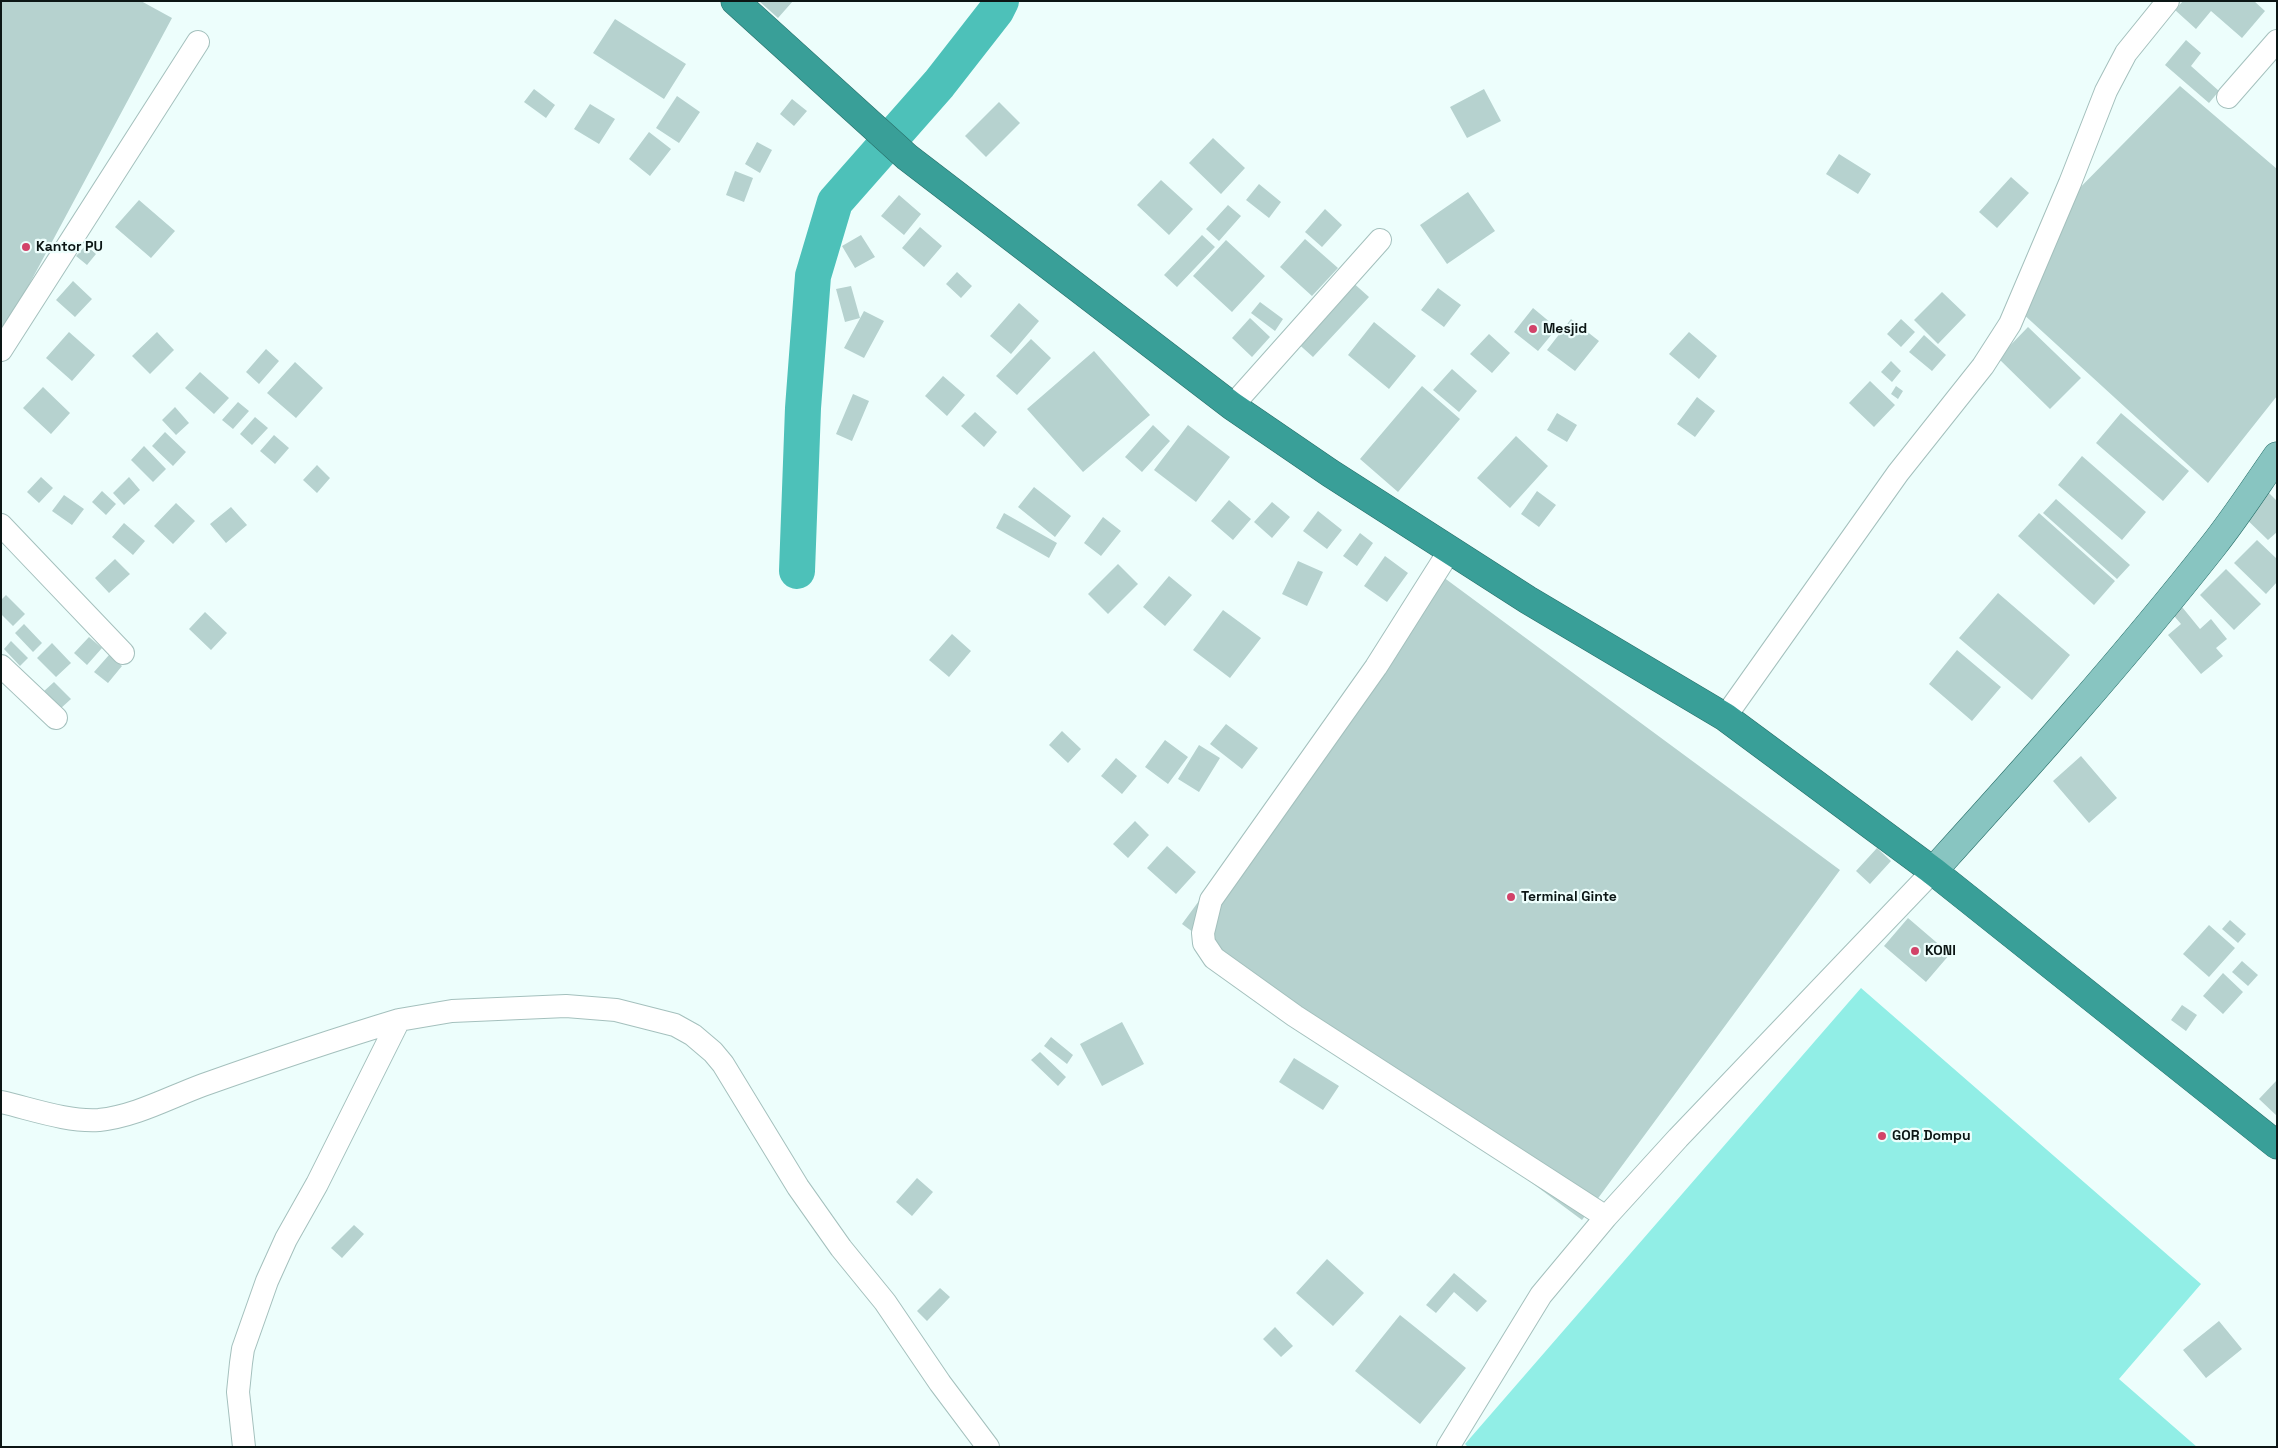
<!DOCTYPE html>
<html>
<head>
<meta charset="utf-8">
<style>
	body { margin:0 }
	#map { position:relative; width:2278px; height:1448px; overflow:hidden; background:#edfefc; font-family:"Space Grotesk",sans-serif }
	canvas { display:block }
	.frame { position:absolute; inset:0; border:2px solid #0c1615; pointer-events:none }
</style>
</head>
<body>
<div id="map">
<canvas width="2278" height="1448"></canvas>
<div class="frame"></div>
</div>
<script>
const ctx = document.querySelector('canvas').getContext('2d');
ctx.lineJoin = 'round';
function fill(path, color) { ctx.fillStyle = color; ctx.fill(path, 'evenodd'); }
function stroke(path, color, width, dash) { ctx.strokeStyle = color; ctx.lineWidth = width; ctx.lineCap = dash ? 'butt' : 'round'; ctx.setLineDash(dash || []); ctx.stroke(path); }
function drawText(font, color, halo, rows, align = 'center') {
  ctx.font = font + ' "Space Grotesk",sans-serif'; ctx.lineWidth = 4.5; ctx.setLineDash([]); ctx.textBaseline = 'middle'; ctx.strokeStyle = halo; ctx.fillStyle = color; for (const [text, x, y, turn = 0] of rows) {
    ctx.save(); ctx.translate(x, y); ctx.rotate((+turn || 0) * Math.PI / 180); ctx.textAlign = isNaN(turn) ? turn : align; if (halo) ctx.strokeText(text, 0, 0); ctx.fillText(text, 0, 0); ctx.restore();
  }
}
const green = new Path2D(`
	M 1861,988 L 2201,1284 L 2119,1379 L 2197,1447 L 1468,1447 L 1465,1444 Z`);
const river = new Path2D(`
	M 797,571 L 803,408 L 813,276 L 835,202 L 939,84 L 996,11 L 1001,1`);
const building = new Path2D(`
	M 1,1 L 141,1 L 172,18 L 1,337 Z
	M 759,1 L 793,1 L 778,18 Z
	M 2183,1 L 2254,1 L 2265,11 L 2242,38 L 2211,11 L 2196,29 L 2175,10 Z
	M 615,19 L 686,64 L 664,99 L 593,53 Z
	M 2186,40 L 2201,53 L 2191,66 L 2219,91 L 2209,103 L 2165,65 Z
	M 2180,86 L 2277,169 L 2277,396 L 2208,483 L 2021,312 L 2059,209 Z
	M 534,89 L 555,105 L 546,118 L 524,102 Z
	M 1484,89 L 1501,121 L 1467,138 L 1450,107 Z
	M 677,96 L 700,112 L 679,143 L 656,128 Z
	M 792,99 L 807,111 L 794,126 L 780,114 Z
	M 999,102 L 1020,123 L 986,157 L 965,136 Z
	M 590,104 L 615,119 L 599,144 L 574,129 Z
	M 649,132 L 671,149 L 650,176 L 629,159 Z
	M 1213,138 L 1245,168 L 1221,194 L 1189,163 Z
	M 757,142 L 772,150 L 760,173 L 745,164 Z
	M 1839,154 L 1871,174 L 1858,194 L 1826,174 Z
	M 735,171 L 753,178 L 744,202 L 726,195 Z
	M 2011,177 L 2029,193 L 1997,228 L 1979,212 Z
	M 1161,180 L 1193,209 L 1169,235 L 1137,205 Z
	M 1259,184 L 1281,202 L 1269,218 L 1246,200 Z
	M 1468,192 L 1495,231 L 1447,264 L 1420,225 Z
	M 899,195 L 921,214 L 904,235 L 881,216 Z
	M 139,200 L 175,231 L 151,258 L 115,227 Z
	M 1228,205 L 1241,216 L 1219,241 L 1206,229 Z
	M 1325,209 L 1342,225 L 1322,247 L 1305,232 Z
	M 920,227 L 942,246 L 924,267 L 902,248 Z
	M 861,235 L 875,257 L 855,268 L 842,246 Z
	M 1202,235 L 1215,247 L 1177,287 L 1164,275 Z
	M 1305,239 L 1338,268 L 1312,296 L 1280,267 Z
	M 1226,240 L 1265,276 L 1232,312 L 1193,276 Z
	M 86,245 L 96,254 L 87,265 L 76,256 Z
	M 957,272 L 972,286 L 961,298 L 946,284 Z
	M 1350,280 L 1369,297 L 1313,357 L 1294,340 Z
	M 73,281 L 92,299 L 75,317 L 56,300 Z
	M 851,286 L 860,318 L 845,322 L 836,289 Z
	M 1438,288 L 1461,305 L 1444,327 L 1421,310 Z
	M 1942,292 L 1966,315 L 1938,344 L 1914,320 Z
	M 1260,302 L 1283,319 L 1275,331 L 1251,313 Z
	M 1019,303 L 1039,321 L 1011,354 L 990,336 Z
	M 1533,308 L 1557,328 L 1538,351 L 1514,332 Z
	M 864,311 L 884,321 L 864,358 L 844,348 Z
	M 1250,318 L 1270,337 L 1252,357 L 1232,338 Z
	M 1571,319 L 1599,341 L 1575,371 L 1547,350 Z
	M 1901,319 L 1915,332 L 1901,347 L 1887,334 Z
	M 1374,322 L 1416,356 L 1389,389 L 1348,355 Z
	M 2028,327 L 2081,378 L 2050,409 L 1998,358 Z
	M 69,332 L 95,355 L 72,381 L 46,358 Z
	M 157,332 L 174,350 L 150,374 L 132,356 Z
	M 1689,332 L 1717,356 L 1699,379 L 1669,354 Z
	M 1489,334 L 1510,353 L 1492,373 L 1470,354 Z
	M 1924,335 L 1946,355 L 1932,371 L 1909,352 Z
	M 1031,339 L 1051,358 L 1017,395 L 996,376 Z
	M 266,349 L 279,361 L 259,384 L 246,372 Z
	M 1094,351 L 1150,415 L 1083,472 L 1027,409 Z
	M 1891,361 L 1901,371 L 1892,382 L 1881,372 Z
	M 295,362 L 323,388 L 296,418 L 267,393 Z
	M 1452,369 L 1477,391 L 1459,412 L 1433,390 Z
	M 200,372 L 229,398 L 214,414 L 185,388 Z
	M 943,376 L 965,395 L 947,416 L 925,396 Z
	M 1870,381 L 1895,405 L 1874,427 L 1849,403 Z
	M 1422,386 L 1460,419 L 1398,492 L 1360,459 Z
	M 1896,386 L 1903,391 L 1898,399 L 1891,394 Z
	M 43,387 L 70,413 L 51,434 L 23,408 Z
	M 853,394 L 869,401 L 852,441 L 836,434 Z
	M 1697,397 L 1715,411 L 1695,437 L 1677,424 Z
	M 238,402 L 249,411 L 233,429 L 222,420 Z
	M 175,407 L 189,423 L 176,435 L 162,420 Z
	M 975,412 L 997,432 L 984,447 L 961,426 Z
	M 1557,413 L 1577,425 L 1567,442 L 1547,430 Z
	M 2121,413 L 2189,471 L 2163,501 L 2096,443 Z
	M 255,417 L 268,428 L 252,445 L 240,434 Z
	M 1153,425 L 1170,441 L 1142,472 L 1125,457 Z
	M 1188,425 L 1230,457 L 1196,502 L 1154,470 Z
	M 165,432 L 186,452 L 173,466 L 152,446 Z
	M 274,435 L 289,448 L 275,464 L 260,451 Z
	M 1516,436 L 1548,466 L 1510,508 L 1477,478 Z
	M 144,446 L 166,469 L 153,482 L 131,460 Z
	M 2082,456 L 2146,512 L 2122,540 L 2058,485 Z
	M 317,465 L 330,478 L 317,493 L 303,480 Z
	M 41,477 L 53,488 L 39,503 L 27,492 Z
	M 129,477 L 140,490 L 124,505 L 113,493 Z
	M 1034,487 L 1071,516 L 1055,537 L 1018,507 Z
	M 2264,488 L 2277,501 L 2277,532 L 2268,540 L 2239,512 Z
	M 102,491 L 116,504 L 106,515 L 92,502 Z
	M 1537,491 L 1556,505 L 1539,527 L 1521,514 Z
	M 64,495 L 84,509 L 72,525 L 52,511 Z
	M 2056,499 L 2130,565 L 2117,579 L 2043,513 Z
	M 1229,500 L 1251,519 L 1233,540 L 1211,521 Z
	M 1272,502 L 1290,517 L 1272,538 L 1254,522 Z
	M 176,503 L 195,521 L 173,544 L 154,526 Z
	M 231,507 L 247,525 L 226,543 L 210,524 Z
	M 1318,511 L 1342,530 L 1327,549 L 1303,531 Z
	M 1004,513 L 1057,543 L 1049,558 L 996,528 Z
	M 2039,513 L 2115,581 L 2094,605 L 2018,536 Z
	M 1103,517 L 1121,531 L 1101,556 L 1084,543 Z
	M 124,523 L 145,541 L 133,555 L 112,537 Z
	M 1360,533 L 1373,543 L 1357,566 L 1343,556 Z
	M 2257,540 L 2277,559 L 2277,582 L 2266,594 L 2234,563 Z
	M 1385,556 L 1408,573 L 1387,602 L 1364,586 Z
	M 115,559 L 130,574 L 109,593 L 95,578 Z
	M 1298,561 L 1323,572 L 1307,606 L 1282,594 Z
	M 1118,564 L 1138,584 L 1108,614 L 1088,594 Z
	M 2226,569 L 2261,604 L 2234,630 L 2200,595 Z
	M 1439,574 L 1840,870 L 1582,1220 L 1182,924 Z
	M 1169,576 L 1192,595 L 1165,626 L 1143,607 Z
	M 1998,593 L 2070,655 L 2032,700 L 1959,638 Z
	M 6,595 L 25,614 L 13,626 L 1,614 L 1,600 Z
	M 2178,602 L 2200,629 L 2211,619 L 2227,639 L 2216,648 L 2223,656 L 2201,674 L 2168,635 L 2181,624 L 2169,610 Z
	M 1223,610 L 1261,638 L 1230,678 L 1193,650 Z
	M 205,612 L 227,633 L 211,650 L 189,629 Z
	M 24,624 L 42,643 L 33,652 L 15,633 Z
	M 952,634 L 971,651 L 949,677 L 929,660 Z
	M 89,637 L 102,648 L 87,665 L 74,653 Z
	M 11,641 L 28,658 L 20,666 L 4,649 Z
	M 52,643 L 71,663 L 56,677 L 37,658 Z
	M 1957,650 L 2001,687 L 1972,721 L 1929,684 Z
	M 109,655 L 122,666 L 108,683 L 94,672 Z
	M 54,682 L 71,699 L 60,709 L 43,692 Z
	M 1226,724 L 1258,748 L 1242,769 L 1210,744 Z
	M 1062,731 L 1081,749 L 1068,763 L 1049,745 Z
	M 1165,740 L 1188,757 L 1168,784 L 1145,767 Z
	M 1199,745 L 1220,758 L 1199,792 L 1178,779 Z
	M 2081,756 L 2117,798 L 2089,823 L 2053,781 Z
	M 1116,758 L 1137,776 L 1122,794 L 1101,776 Z
	M 1135,821 L 1149,835 L 1128,858 L 1113,844 Z
	M 1167,846 L 1196,872 L 1176,894 L 1147,868 Z
	M 1877,848 L 1891,861 L 1870,884 L 1856,871 Z
	M 1908,918 L 1950,954 L 1926,982 L 1884,946 Z
	M 2230,920 L 2246,934 L 2238,943 L 2222,929 Z
	M 2209,925 L 2235,948 L 2209,977 L 2183,954 Z
	M 2242,961 L 2258,975 L 2248,986 L 2232,972 Z
	M 2223,973 L 2243,992 L 2223,1014 L 2203,996 Z
	M 2182,1005 L 2197,1015 L 2186,1031 L 2171,1020 Z
	M 1122,1022 L 1144,1064 L 1102,1086 L 1080,1044 Z
	M 1051,1037 L 1073,1055 L 1067,1064 L 1044,1046 Z
	M 1040,1052 L 1066,1077 L 1058,1086 L 1031,1060 Z
	M 1294,1058 L 1339,1086 L 1323,1110 L 1279,1082 Z
	M 2277,1080 L 2277,1116 L 2259,1099 Z
	M 917,1178 L 933,1192 L 912,1216 L 896,1202 Z
	M 354,1225 L 364,1234 L 342,1258 L 331,1248 Z
	M 1327,1259 L 1364,1293 L 1333,1326 L 1296,1293 Z
	M 1454,1273 L 1487,1301 L 1477,1312 L 1454,1292 L 1436,1313 L 1426,1305 Z
	M 940,1288 L 950,1297 L 927,1321 L 917,1311 Z
	M 1400,1315 L 1466,1368 L 1420,1424 L 1355,1371 Z
	M 2219,1321 L 2242,1349 L 2206,1378 L 2183,1350 Z
	M 1275,1327 L 1293,1346 L 1281,1357 L 1263,1339 Z`);
const minor = new Path2D(`
	M 2228,97 L 2277,41
	M 1,350 L 198,42
	M 1232,406 L 1380,240
	M 1,525 L 123,653
	M 1450,550 L 1376,667 L 1211,900 L 1203,933 L 1204,943 L 1214,958 L 1295,1016 L 1606,1217
	M 1,666 L 56,718
	M 1725,717 L 1898,473 L 1983,366 L 2010,324 L 2070,183 L 2106,91 L 2126,53 L 2168,1
	M 1,1102 C 32,1109 67,1122 99,1120 C 136,1116 168,1098 203,1085 C 268,1062 333,1040 399,1020
	M 244,1447 L 238,1392 L 241,1363 L 243,1349 L 267,1281 L 286,1239 L 317,1184 L 399,1020 L 452,1011 L 566,1006 L 616,1010 L 675,1025 L 693,1035 L 713,1052 L 723,1064 L 798,1187 L 841,1248 L 885,1302 L 940,1383 L 988,1447
	M 1448,1447 L 1541,1295 L 1606,1217 L 1678,1138 L 1933,871`);
const major = new Path2D(`
	M 1933,871 C 2029,765 2124,659 2213,546 C 2236,517 2256,486 2277,456`);
const highway = new Path2D(`
	M 735,1 L 907,157 L 1232,406 L 1330,473 L 1528,600 L 1725,717 L 1933,871 L 2277,1145`);
const markers = [
	[26,247,5,"#d24369"],
	[1533,329,5,"#d24369"],
	[1511,897,5,"#d24369"],
	[1915,951,5,"#d24369"],
	[1882,1136,5,"#d24369"]
];
const poiNames = [
	["Kantor PU",36,247],
	["Mesjid",1543,329],
	["Terminal Ginte",1521,897],
	["KONI",1925,951],
	["GOR Dompu",1892,1136]
];
fill(green, '#91eee6');
stroke(river, '#4dc1b9', 36);
fill(building, '#b6d2cf');
stroke(minor, '#a4c0bd', 24);
stroke(major, '#296f6a', 29);
stroke(highway, '#296f6a', 29);
stroke(minor, '#fff', 22);
stroke(major, '#88c5c1', 28);
stroke(highway, '#399f98', 28);
for (const [x, y, r, color] of markers) { const dot = new Path2D(); dot.arc(x, y, r, 0, 2 * Math.PI); ctx.fillStyle = color; ctx.fill(dot); stroke(dot, '#edfefc', 2); }
drawText('bold 14px', '#0c1615', '#edfefc', poiNames, 'left');
</script>
</body>
</html>
